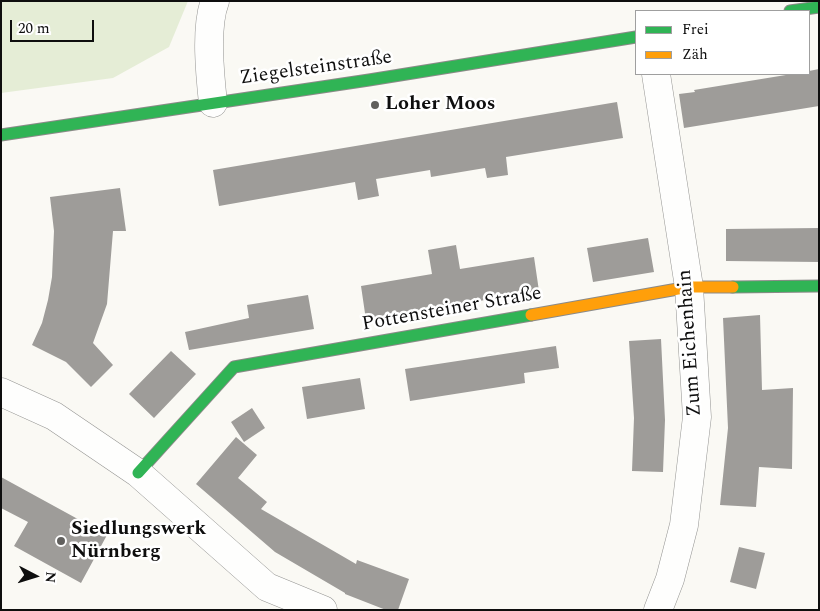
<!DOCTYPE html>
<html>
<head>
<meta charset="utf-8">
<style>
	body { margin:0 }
	#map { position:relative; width:820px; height:611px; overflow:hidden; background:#faf9f4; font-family:Spectral,serif }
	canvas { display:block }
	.frame { position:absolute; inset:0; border:2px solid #0e0e0e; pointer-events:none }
	.legend { position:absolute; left:635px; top:10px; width:175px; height:65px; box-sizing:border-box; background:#fff; border:1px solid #9f9f9f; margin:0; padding:6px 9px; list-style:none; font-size:15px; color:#0e0e0e }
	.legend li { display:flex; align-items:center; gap:10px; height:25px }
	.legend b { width:25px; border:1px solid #9f9f9f }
	.north { position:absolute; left:10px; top:551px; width:50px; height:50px; -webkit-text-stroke:4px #fff; paint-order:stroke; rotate:95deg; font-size:14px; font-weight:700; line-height:20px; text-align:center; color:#0e0e0e }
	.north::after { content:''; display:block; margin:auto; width:18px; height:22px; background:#0e0e0e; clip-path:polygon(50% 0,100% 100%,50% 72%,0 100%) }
	.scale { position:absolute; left:10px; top:20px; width:84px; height:22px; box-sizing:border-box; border:2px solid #0e0e0e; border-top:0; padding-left:6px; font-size:15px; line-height:18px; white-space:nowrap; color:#0e0e0e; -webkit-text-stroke:4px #fff; paint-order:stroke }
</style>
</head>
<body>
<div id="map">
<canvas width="820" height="611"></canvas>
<div class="frame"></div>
<ul class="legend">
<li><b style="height:6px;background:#30b455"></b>Frei</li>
<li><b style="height:6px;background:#ff9f0a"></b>Zäh</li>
</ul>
<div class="north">N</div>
<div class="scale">20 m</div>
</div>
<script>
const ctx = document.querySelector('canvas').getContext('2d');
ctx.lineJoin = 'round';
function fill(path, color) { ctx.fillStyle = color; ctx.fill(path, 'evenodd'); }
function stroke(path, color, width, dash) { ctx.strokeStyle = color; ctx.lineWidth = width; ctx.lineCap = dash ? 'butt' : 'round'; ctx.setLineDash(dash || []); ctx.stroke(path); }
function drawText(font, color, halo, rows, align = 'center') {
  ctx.font = font + ' Spectral,serif'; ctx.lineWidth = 5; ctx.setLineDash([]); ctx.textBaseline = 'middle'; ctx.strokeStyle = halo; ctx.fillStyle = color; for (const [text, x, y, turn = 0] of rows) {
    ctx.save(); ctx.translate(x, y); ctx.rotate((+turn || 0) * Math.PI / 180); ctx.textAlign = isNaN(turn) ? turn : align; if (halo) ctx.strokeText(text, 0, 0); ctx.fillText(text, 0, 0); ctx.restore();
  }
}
const green = new Path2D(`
	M 1,1 L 188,1 L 169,47 L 113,78 L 1,93 Z`);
const building = new Path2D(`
	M 819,69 L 819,106 L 684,128 L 679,94 L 695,92 L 694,90 L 792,74 L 809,74 L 809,71 Z
	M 617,102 L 623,138 L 506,157 L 508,175 L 487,178 L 485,168 L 431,177 L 430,170 L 376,179 L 379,196 L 358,200 L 355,182 L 219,206 L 213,170 Z
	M 120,188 L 126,231 L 113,231 L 107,304 L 93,343 L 113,365 L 91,387 L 66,362 L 32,345 L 42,323 L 48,300 L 52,277 L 54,231 L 50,197 Z
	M 819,228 L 819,262 L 726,261 L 726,229 Z
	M 648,238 L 654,272 L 593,282 L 587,248 Z
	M 456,245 L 460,269 L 534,257 L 539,291 L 366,320 L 361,286 L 432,274 L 428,250 Z
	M 308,295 L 314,329 L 189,350 L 185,332 L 249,318 L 247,305 Z
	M 760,315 L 762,390 L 793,388 L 792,469 L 759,467 L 756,507 L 720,505 L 728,428 L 723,318 Z
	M 661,339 L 665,420 L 663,472 L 632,471 L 634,418 L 629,341 Z
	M 556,346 L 559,368 L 524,373 L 525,383 L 410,401 L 405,369 Z
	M 171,351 L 196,374 L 154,418 L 129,394 Z
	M 360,378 L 365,409 L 307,419 L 302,387 Z
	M 252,408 L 265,428 L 244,442 L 231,422 Z
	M 236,437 L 257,455 L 238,478 L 267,502 L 261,509 L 356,564 L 357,560 L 409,579 L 398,610 L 386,610 L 345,594 L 345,593 L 275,552 L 196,484 Z
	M 1,477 L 107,535 L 81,583 L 14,546 L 28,522 L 1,508 Z
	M 739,547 L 765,553 L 756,589 L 730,582 Z`);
const street = new Path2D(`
	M 656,74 L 689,287 L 697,417 L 684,525 L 670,579 L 658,610
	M 213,103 C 210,75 205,27 215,1
	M 1,392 L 54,416 L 138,473 L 267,587 L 323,610`);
const fast = new Path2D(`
	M 790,11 L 819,7
	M 1,135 L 369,80 L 636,37
	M 733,287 L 819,286
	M 138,473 L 234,367 L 531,315`);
const slow = new Path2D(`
	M 531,315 L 689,287 L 733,287`);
const markers = [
	[375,105,5,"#61605e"],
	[61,541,5,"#61605e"]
];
const streetNames = [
	["Ziegelsteinstraße",316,69,-8],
	["Pottensteiner Straße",452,310,-10],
	["Zum Eichenhain",691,343,-94]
];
const poiNames = [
	["Loher Moos",385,105],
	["Siedlungswerk",71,530],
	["Nürnberg",71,553]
];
fill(green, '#e5edd6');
fill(building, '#9e9c99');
stroke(street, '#949492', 29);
stroke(fast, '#8b8a88', 13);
stroke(slow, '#8b8a88', 13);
stroke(street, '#fefefd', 28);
stroke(fast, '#30b455', 11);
stroke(slow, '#ff9f0a', 11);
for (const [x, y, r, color] of markers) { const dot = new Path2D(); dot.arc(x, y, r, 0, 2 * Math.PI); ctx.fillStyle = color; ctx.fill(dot); stroke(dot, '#fff', 2); }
drawText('20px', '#0e0e0e', '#fff', streetNames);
drawText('bold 20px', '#0e0e0e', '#fff', poiNames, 'left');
</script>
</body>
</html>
